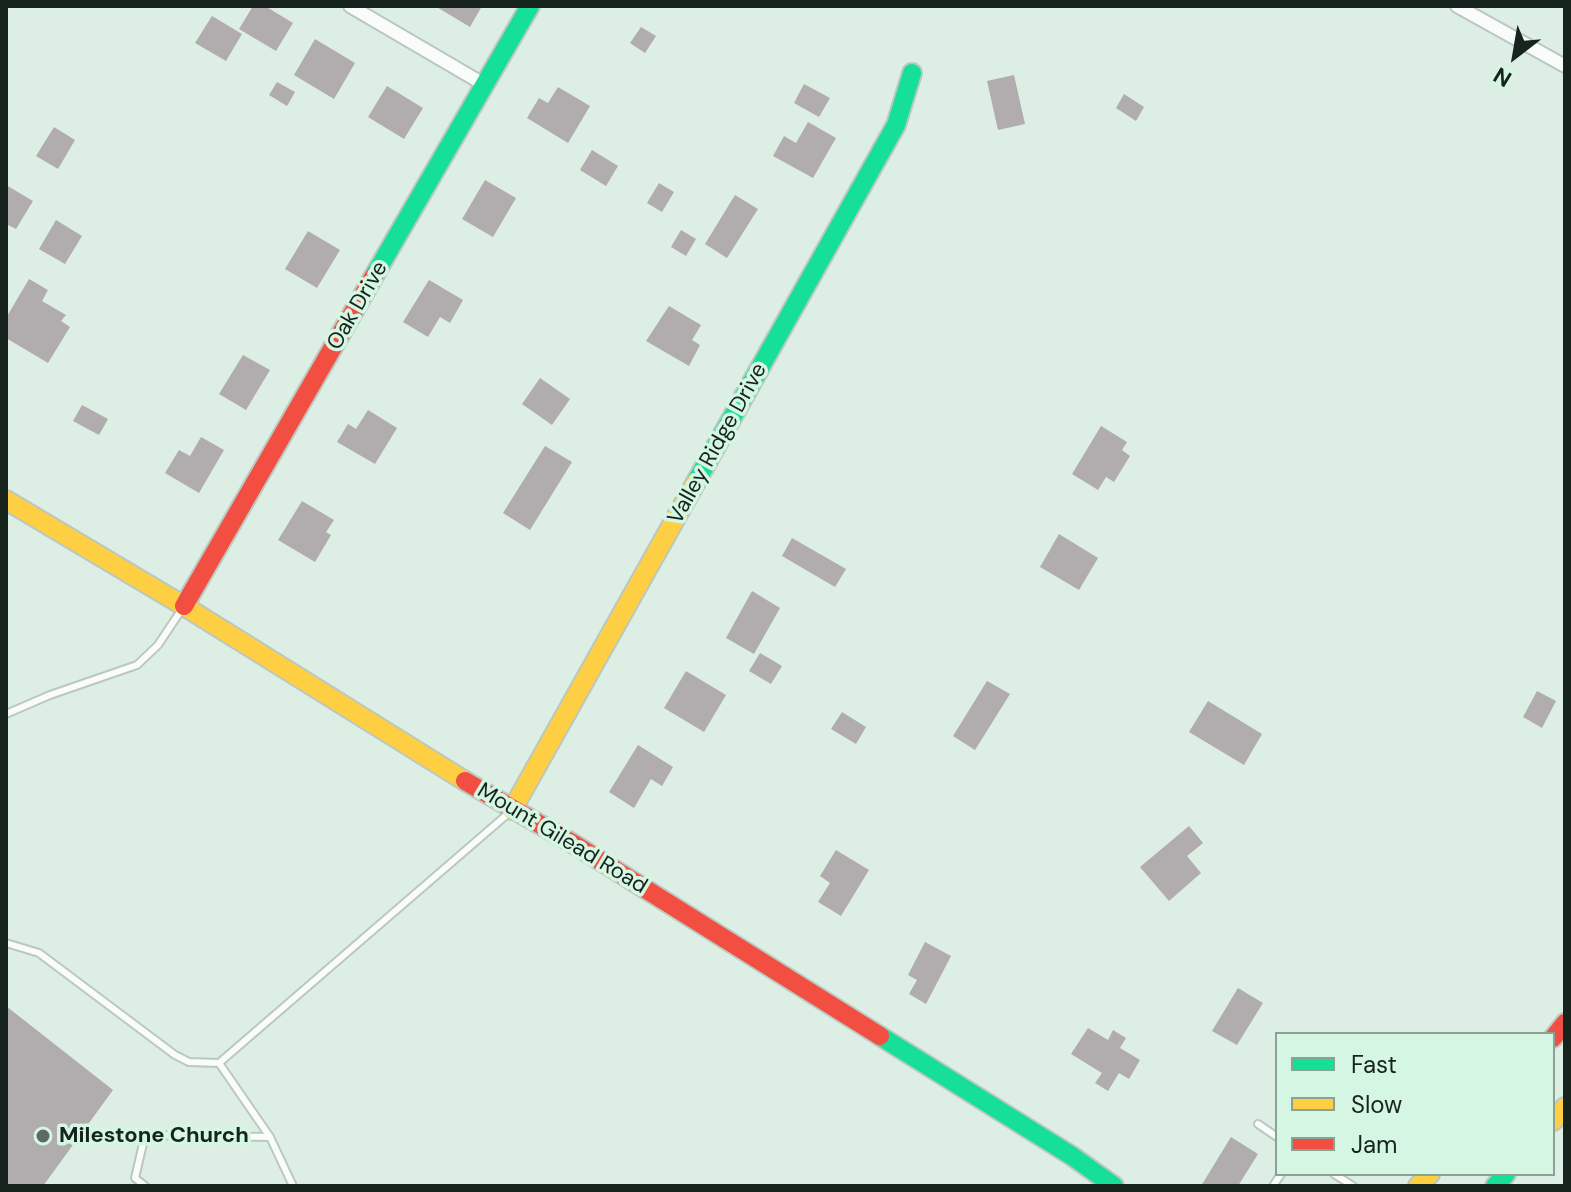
<!DOCTYPE html>
<html>
<head>
<meta charset="utf-8">
<style>
	body { margin:0 }
	#map { position:relative; width:1571px; height:1192px; overflow:hidden; background:#ddeee4; font-family:"DM Sans",sans-serif }
	canvas { display:block }
	.frame { position:absolute; inset:0; border:8px solid #17231d; pointer-events:none }
	.legend { position:absolute; left:1275px; top:1032px; width:280px; height:144px; box-sizing:border-box; background:#d5f6e3; border:2px solid #89a294; margin:0; padding:10px 14px; list-style:none; font-size:24px; color:#17231d }
	.legend li { display:flex; align-items:center; gap:16px; height:40px }
	.legend b { width:40px; border:2px solid #89a294 }
	.north { position:absolute; left:1475px; top:16px; width:80px; height:80px; -webkit-text-stroke:6px #d5f6e3; paint-order:stroke; rotate:211deg; font-size:22px; font-weight:700; line-height:32px; text-align:center; color:#17231d }
	.north::after { content:''; display:block; margin:auto; width:28px; height:36px; background:#17231d; clip-path:polygon(50% 0,100% 100%,50% 72%,0 100%) }
</style>
</head>
<body>
<div id="map">
<canvas width="1571" height="1192"></canvas>
<div class="frame"></div>
<ul class="legend">
<li><b style="height:10px;background:#16e098"></b>Fast</li>
<li><b style="height:10px;background:#ffcf43"></b>Slow</li>
<li><b style="height:10px;background:#f24e42"></b>Jam</li>
</ul>
<div class="north">N</div>
</div>
<script>
const ctx = document.querySelector('canvas').getContext('2d');
ctx.lineJoin = 'round';
function fill(path, color) { ctx.fillStyle = color; ctx.fill(path, 'evenodd'); }
function stroke(path, color, width, dash) { ctx.strokeStyle = color; ctx.lineWidth = width; ctx.lineCap = dash ? 'butt' : 'round'; ctx.setLineDash(dash || []); ctx.stroke(path); }
function drawText(font, color, halo, rows, align = 'center') {
  ctx.font = font + ' "DM Sans",sans-serif'; ctx.lineWidth = 7; ctx.setLineDash([]); ctx.textBaseline = 'middle'; ctx.strokeStyle = halo; ctx.fillStyle = color; for (const [text, x, y, turn = 0] of rows) {
    ctx.save(); ctx.translate(x, y); ctx.rotate((+turn || 0) * Math.PI / 180); ctx.textAlign = isNaN(turn) ? turn : align; if (halo) ctx.strokeText(text, 0, 0); ctx.fillText(text, 0, 0); ctx.restore();
  }
}
const building = new Path2D(`
	M 253,6 L 265,6 L 293,23 L 276,51 L 239,29 Z
	M 435,6 L 482,6 L 470,27 Z
	M 212,16 L 242,34 L 226,61 L 195,43 Z
	M 641,27 L 656,36 L 645,53 L 630,43 Z
	M 315,39 L 355,63 L 334,99 L 294,75 Z
	M 1014,75 L 1025,124 L 998,130 L 987,81 Z
	M 277,82 L 295,92 L 287,106 L 269,95 Z
	M 804,84 L 830,98 L 819,117 L 794,103 Z
	M 387,86 L 423,108 L 404,139 L 368,117 Z
	M 558,87 L 590,106 L 568,143 L 527,118 L 539,98 L 548,103 Z
	M 1124,94 L 1144,107 L 1136,121 L 1116,108 Z
	M 808,122 L 836,138 L 813,178 L 773,156 L 784,136 L 796,143 Z
	M 54,127 L 75,140 L 58,169 L 36,156 Z
	M 592,150 L 618,166 L 606,186 L 580,170 Z
	M 485,180 L 516,198 L 493,237 L 462,219 Z
	M 659,183 L 674,192 L 662,212 L 647,203 Z
	M 6,185 L 33,201 L 16,229 L 6,224 Z
	M 735,195 L 758,209 L 727,258 L 705,244 Z
	M 56,220 L 82,236 L 65,264 L 39,249 Z
	M 681,230 L 696,239 L 686,256 L 671,247 Z
	M 308,231 L 340,250 L 317,288 L 285,269 Z
	M 29,279 L 48,290 L 42,301 L 66,315 L 61,321 L 70,327 L 48,363 L 6,338 L 6,318 Z
	M 429,280 L 463,300 L 450,323 L 440,317 L 428,337 L 403,322 Z
	M 669,306 L 701,325 L 692,340 L 700,345 L 689,366 L 646,341 Z
	M 243,355 L 270,370 L 246,410 L 219,394 Z
	M 540,378 L 570,399 L 552,425 L 522,404 Z
	M 82,405 L 108,419 L 99,435 L 73,421 Z
	M 368,410 L 397,428 L 375,464 L 337,442 L 348,424 L 356,429 Z
	M 1101,426 L 1127,442 L 1122,450 L 1130,456 L 1114,482 L 1106,477 L 1098,490 L 1072,474 Z
	M 201,437 L 224,450 L 199,493 L 165,473 L 179,450 L 190,456 Z
	M 545,446 L 572,462 L 530,530 L 503,513 Z
	M 302,501 L 334,520 L 326,532 L 331,535 L 315,562 L 278,540 Z
	M 1059,534 L 1098,558 L 1079,590 L 1040,567 Z
	M 792,538 L 846,569 L 835,587 L 782,556 Z
	M 752,591 L 780,608 L 754,654 L 726,638 Z
	M 760,653 L 782,666 L 771,684 L 749,671 Z
	M 686,671 L 726,695 L 704,732 L 664,708 Z
	M 987,681 L 1010,694 L 975,750 L 953,736 Z
	M 1537,691 L 1556,701 L 1542,728 L 1523,717 Z
	M 1208,701 L 1262,734 L 1244,765 L 1189,732 Z
	M 842,712 L 866,727 L 856,744 L 831,729 Z
	M 638,745 L 673,767 L 662,786 L 651,779 L 634,808 L 609,792 Z
	M 1189,826 L 1203,843 L 1187,856 L 1201,873 L 1169,901 L 1140,867 Z
	M 836,850 L 869,870 L 841,916 L 818,902 L 830,883 L 820,876 Z
	M 925,942 L 951,956 L 926,1004 L 909,994 L 917,980 L 908,975 Z
	M 1238,988 L 1263,1003 L 1237,1045 L 1212,1031 Z
	M 6,1006 L 113,1090 L 43,1186 L 6,1186 Z
	M 1088,1028 L 1108,1040 L 1113,1030 L 1126,1038 L 1120,1048 L 1140,1060 L 1129,1079 L 1119,1073 L 1108,1091 L 1095,1083 L 1102,1073 L 1071,1054 Z
	M 1231,1137 L 1258,1154 L 1238,1186 L 1201,1186 Z`);
const lane = new Path2D(`
	M 6,714 L 50,695 L 137,665 L 158,645 L 182,609
	M 6,943 L 39,953 L 175,1055 L 189,1062 L 219,1063
	M 1258,1124 L 1277,1137
	M 1334,1174 L 1353,1186
	M 145,1186 L 135,1178 L 145,1135 L 270,1137
	M 293,1186 L 270,1137 L 219,1063 L 510,812
	M 1273,1186 L 1281,1174`);
const street = new Path2D(`
	M 350,6 L 485,85
	M 1457,6 L 1565,66`);
const fast = new Path2D(`
	M 374,276 L 530,6
	M 696,482 L 896,125 L 912,73
	M 880,1036 L 1072,1156 L 1114,1186
	M 1495,1186 L 1506,1174`);
const slow = new Path2D(`
	M 6,500 L 184,606 L 465,781
	M 512,810 L 696,482
	M 1553,1121 L 1565,1107
	M 1418,1186 L 1430,1174`);
const jam = new Path2D(`
	M 184,606 L 374,276
	M 465,781 L 572,843 L 880,1036
	M 1553,1038 L 1565,1023`);
const markers = [
	[43,1136,8,"#5c6a63"]
];
const streetNames = [
	["Oak Drive",358,306,-60],
	["Valley Ridge Drive",718,444,-61],
	["Mount Gilead Road",562,839,31]
];
const poiNames = [
	["Milestone Church",59,1136]
];
fill(building, '#b1acad');
stroke(lane, '#bac8c0', 10);
stroke(street, '#bac8c0', 16);
stroke(fast, '#bac8c0', 22);
stroke(slow, '#bac8c0', 22);
stroke(jam, '#bac8c0', 22);
stroke(lane, '#fafcfb', 6);
stroke(street, '#fafcfb', 12);
stroke(fast, '#16e098', 18);
stroke(slow, '#ffcf43', 18);
stroke(jam, '#f24e42', 18);
for (const [x, y, r, color] of markers) { const dot = new Path2D(); dot.arc(x, y, r, 0, 2 * Math.PI); ctx.fillStyle = color; ctx.fill(dot); stroke(dot, '#d5f6e3', 3); }
drawText('22px', '#17231d', '#d5f6e3', streetNames);
drawText('bold 22px', '#17231d', '#d5f6e3', poiNames, 'left');
</script>
</body>
</html>
